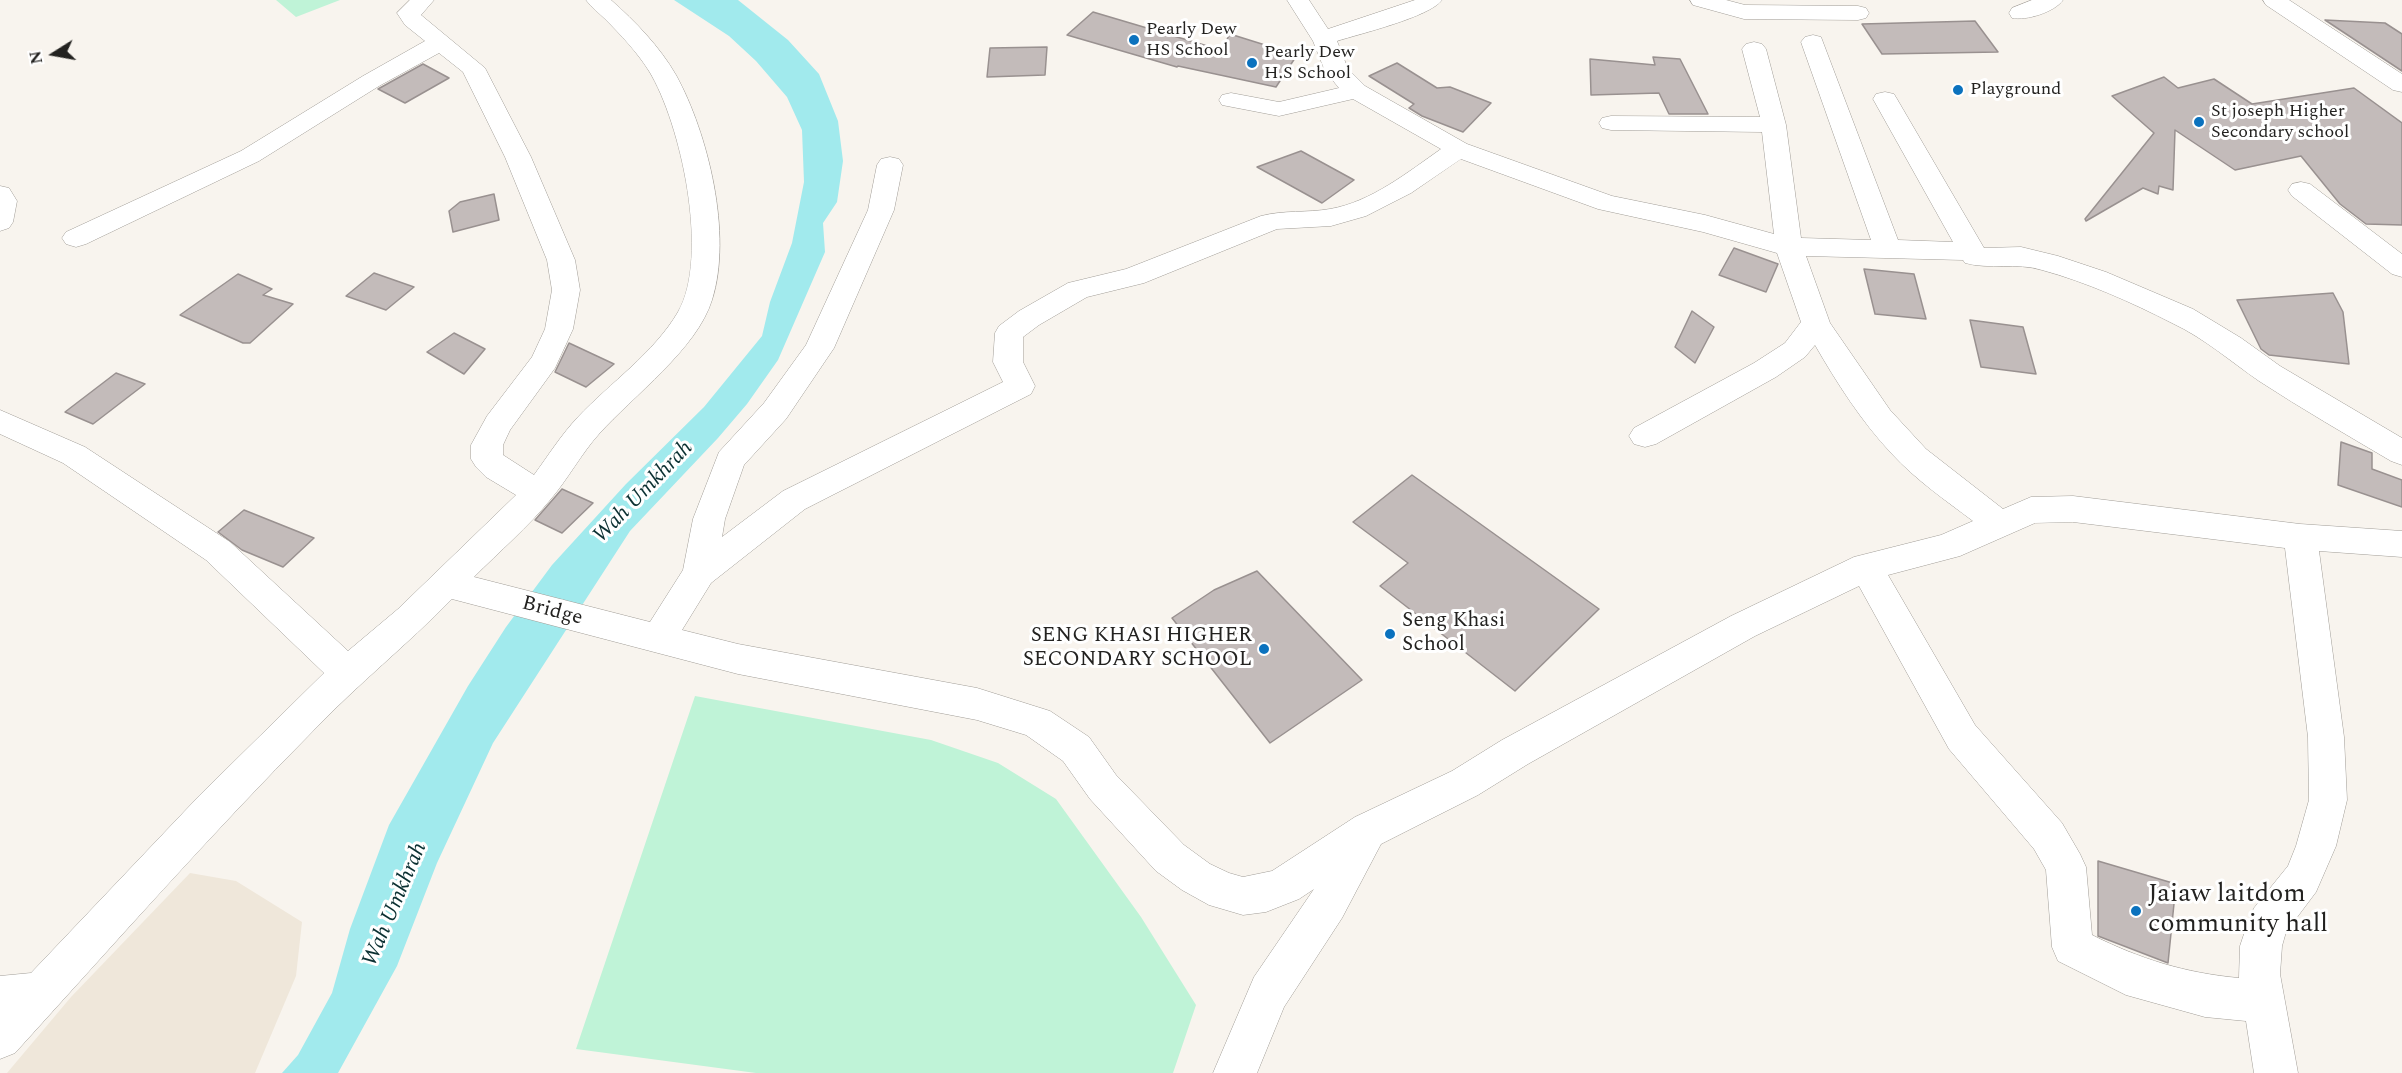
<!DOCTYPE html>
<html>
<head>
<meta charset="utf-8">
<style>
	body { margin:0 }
	#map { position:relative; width:2402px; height:1073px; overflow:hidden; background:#f8f4ee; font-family:Spectral,serif }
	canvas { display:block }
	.north { position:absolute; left:24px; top:24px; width:60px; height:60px; -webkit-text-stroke:4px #fff; paint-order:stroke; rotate:259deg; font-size:16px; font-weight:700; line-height:24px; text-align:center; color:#232220 }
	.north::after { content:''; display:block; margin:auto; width:21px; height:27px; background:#232220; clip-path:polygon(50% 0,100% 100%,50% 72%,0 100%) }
</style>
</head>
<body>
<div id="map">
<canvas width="2402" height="1073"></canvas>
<div class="north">N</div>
</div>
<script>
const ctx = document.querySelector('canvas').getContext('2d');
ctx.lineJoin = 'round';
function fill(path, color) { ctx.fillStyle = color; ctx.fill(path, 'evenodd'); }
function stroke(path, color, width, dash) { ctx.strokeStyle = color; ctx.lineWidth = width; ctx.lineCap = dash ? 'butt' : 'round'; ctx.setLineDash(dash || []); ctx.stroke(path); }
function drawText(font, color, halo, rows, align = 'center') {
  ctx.font = font + ' Spectral,serif'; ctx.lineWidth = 6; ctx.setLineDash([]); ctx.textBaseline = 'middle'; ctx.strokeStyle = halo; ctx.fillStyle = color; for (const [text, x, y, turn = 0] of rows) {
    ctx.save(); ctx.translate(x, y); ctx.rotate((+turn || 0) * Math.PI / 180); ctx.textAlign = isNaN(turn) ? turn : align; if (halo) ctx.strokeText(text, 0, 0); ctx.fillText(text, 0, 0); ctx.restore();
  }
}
const built = new Path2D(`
	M 190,873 L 236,881 L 302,922 L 296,976 L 255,1073 L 7,1073 L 71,997 Z`);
const green = new Path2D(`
	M 276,0 L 340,0 L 296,17 Z
	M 695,696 L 931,740 L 998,763 L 1056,799 L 1141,917 L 1196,1005 L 1173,1073 L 756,1073 L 576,1049 Z`);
const water = new Path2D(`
	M 674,0 L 738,0 L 788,40 L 819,74 L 838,121 L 843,161 L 837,202 L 823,223 L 825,252 L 778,360 L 747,404 L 718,438 L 630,531 L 493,743 L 437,863 L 397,966 L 338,1073 L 282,1073 L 298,1055 L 332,993 L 350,929 L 389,825 L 468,686 L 506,627 L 552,565 L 626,484 L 704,407 L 762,336 L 770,302 L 792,243 L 804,182 L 802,130 L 787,97 L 756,61 L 729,36 Z`);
const building = new Path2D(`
	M 1093,12 L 1221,50 L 1230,34 L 1297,55 L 1276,87 L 1178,66 L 1177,67 L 1067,35 Z
	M 2325,20 L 2385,23 L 2402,34 L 2402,71 Z
	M 1975,21 L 1998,52 L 1882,54 L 1862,24 Z
	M 1047,47 L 1045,75 L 987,77 L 990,48 Z
	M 1653,57 L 1680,59 L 1708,114 L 1669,114 L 1659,93 L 1591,95 L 1590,59 L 1655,65 Z
	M 1397,63 L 1437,88 L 1450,87 L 1491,103 L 1463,132 L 1422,116 L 1409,108 L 1414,104 L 1369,76 Z
	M 423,64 L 449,78 L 405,103 L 378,89 Z
	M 2164,77 L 2178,88 L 2214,79 L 2252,104 L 2354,88 L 2402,123 L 2402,225 L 2366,224 L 2340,204 L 2301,156 L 2235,170 L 2175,130 L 2173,190 L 2159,186 L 2158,194 L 2143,188 L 2086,221 L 2085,219 L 2154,133 L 2112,96 Z
	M 1301,151 L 1354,180 L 1322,203 L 1257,167 Z
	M 494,194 L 499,220 L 453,232 L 449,211 L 460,202 Z
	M 1734,248 L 1778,264 L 1766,292 L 1719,275 Z
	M 1864,269 L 1914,274 L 1926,319 L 1875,314 Z
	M 374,273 L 414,287 L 386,310 L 346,296 Z
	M 238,274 L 272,289 L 263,295 L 293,304 L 250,343 L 243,343 L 180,315 Z
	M 2333,293 L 2343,312 L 2349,364 L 2269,355 L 2261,349 L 2237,300 Z
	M 1692,311 L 1714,327 L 1695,363 L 1675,347 Z
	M 1970,320 L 2023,327 L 2036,374 L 1981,367 Z
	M 454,333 L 485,349 L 464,374 L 427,352 Z
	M 569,343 L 614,364 L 586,387 L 555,372 Z
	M 116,373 L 145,384 L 93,424 L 65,412 Z
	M 2341,442 L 2372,453 L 2372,469 L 2402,480 L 2402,507 L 2338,485 Z
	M 1412,475 L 1599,609 L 1515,691 L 1380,586 L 1408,563 L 1353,522 Z
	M 562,489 L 593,503 L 562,533 L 535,520 Z
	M 244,510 L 314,538 L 283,567 L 242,550 L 218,532 Z
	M 1257,571 L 1362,680 L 1270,743 L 1172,618 L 1214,590 Z
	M 2098,861 L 2176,884 L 2168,963 L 2098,936 Z`);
const minor = new Path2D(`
	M 410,0 L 434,0 L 421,15 L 485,68 L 531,157 L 575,260 L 580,290 L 573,329 L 555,368 L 510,430 L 503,445 L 503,455 L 534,475 C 548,456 561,435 578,417 C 610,383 654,353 678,312 C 710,257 681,123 649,71 C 637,52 621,35 605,19 C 599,13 591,7 586,0 L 611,0 C 635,21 660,47 676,75 C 708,133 733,235 712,300 C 697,349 633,396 599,434 C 581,454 568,479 550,500 C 528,527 499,552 474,577 L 650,622 L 683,570 L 693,519 L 719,452 L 764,403 L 806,345 L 868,210 L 877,165 L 881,159 L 890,157 L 899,159 L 903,165 L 894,210 L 834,348 L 786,419 L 744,465 L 725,519 L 722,537 L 783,491 L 1003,382 L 993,362 L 995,333 L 999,326 L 1019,311 L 1068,283 L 1126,269 L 1261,216 C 1284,210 1307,213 1330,209 C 1371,202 1408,172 1441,149 L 1353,99 L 1279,116 L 1222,105 L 1219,100 L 1222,95 L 1231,93 L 1279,102 L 1339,88 L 1325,71 L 1313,41 L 1287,0 L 1309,0 L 1328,29 L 1415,0 L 1442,0 C 1430,17 1359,34 1337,41 L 1348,69 L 1365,86 L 1467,144 L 1612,196 L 1705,215 L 1774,234 L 1762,132 L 1611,130 L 1602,128 L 1599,123 L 1602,118 L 1611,116 L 1760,117 L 1742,49 L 1746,44 L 1754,42 L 1762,44 L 1766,49 L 1786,125 L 1801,238 L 1871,240 L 1801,42 L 1805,37 L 1813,35 L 1821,37 L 1898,240 L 1953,242 L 1873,99 L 1876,94 L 1885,92 L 1894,94 L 1897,99 L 1984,248 L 2021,247 L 2058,256 L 2106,272 L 2193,309 L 2241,338 L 2280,366 L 2402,438 L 2402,465 L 2391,461 C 2347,435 2302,409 2259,381 C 2230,361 2204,338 2172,323 C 2131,302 2086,282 2042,270 C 2016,262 1990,270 1965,263 L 1963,260 L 1806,256 L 1830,323 L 1890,410 L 1926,449 L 2003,509 L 2031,497 L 2073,496 L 2300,524 L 2402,531 L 2402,557 L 2319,551 L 2344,737 L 2347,800 L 2336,846 L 2316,892 L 2286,932 L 2282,946 L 2280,974 L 2298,1073 L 2254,1073 L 2246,1021 L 2205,1017 L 2126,995 L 2058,961 L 2052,947 L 2046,870 L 2034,849 L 1949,749 L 1859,586 L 1755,636 L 1528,764 L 1478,795 L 1381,844 L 1342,918 L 1284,1007 L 1257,1073 L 1213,1073 L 1254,977 L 1314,889 L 1299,899 L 1266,912 L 1243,915 L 1209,905 L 1182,890 L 1156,871 L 1090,799 L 1063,761 L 1026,735 L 977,720 L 738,674 L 452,599 C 407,645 358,684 314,730 C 211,834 114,944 15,1053 L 0,1059 L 0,976 L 31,973 L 200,795 L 324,673 L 206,560 L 63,463 L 0,434 L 0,410 L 85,447 L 230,542 L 348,651 L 398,609 L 516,495 L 486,477 L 476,467 L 471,459 L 471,445 L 487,416 L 532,357 L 545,329 L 552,290 L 547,260 L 505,157 L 463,72 L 439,53 L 379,86 L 259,161 L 86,244 L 76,247 L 66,244 L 62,238 L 66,232 L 241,151 L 363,76 L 425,41 L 405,25 L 397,13 ZM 1461,159 L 1598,209 L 1703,232 L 1777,253 L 1801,322 L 1785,343 L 1754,363 L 1634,428 L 1629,436 L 1634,444 L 1645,447 L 1656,444 L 1776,377 L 1805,357 L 1815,345 C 1837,383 1861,421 1892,454 C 1916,480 1945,500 1973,521 L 1941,535 L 1854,557 L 1731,616 L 1502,740 L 1452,771 L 1355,817 L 1272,871 L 1243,877 L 1229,873 L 1210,864 L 1184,845 L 1116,775 L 1089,737 L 1050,711 L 977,688 L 738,644 L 682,630 L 711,583 L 805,509 L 1031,394 L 1035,386 L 1023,362 L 1023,337 L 1039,325 L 1087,297 L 1144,283 L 1277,229 L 1331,226 L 1366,216 L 1411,193 ZM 2073,522 L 2285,548 L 2308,737 L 2309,800 L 2296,846 L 2288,866 L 2254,908 L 2248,922 L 2240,946 L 2239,978 C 2185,973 2140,959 2092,935 L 2086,867 L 2080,854 L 2062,823 L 1975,725 L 1888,575 L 1960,556 L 2035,523 Z
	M 1690,0 L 1726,0 L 1745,5 L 1858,6 L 1866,8 L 1869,13 L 1866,18 L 1858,20 L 1744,19 L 1693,5 Z
	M 2032,0 L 2063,0 C 2055,12 2026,21 2012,18 L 2009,13 L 2012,8 Z
	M 2263,0 L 2289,0 L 2402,74 L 2402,92 L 2393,90 L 2266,5 Z
	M 2301,182 L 2310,184 L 2402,254 L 2402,277 L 2392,274 L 2292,196 L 2288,190 L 2292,184 Z
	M 0,186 L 9,188 L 17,201 L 13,222 L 9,228 L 0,231 Z`);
const markers = [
	[1134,40,6,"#0b72be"],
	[1252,63,6,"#0b72be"],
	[1958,90,6,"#0b72be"],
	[2199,122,6,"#0b72be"],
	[1390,634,6,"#0b72be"],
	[1264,649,6,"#0b72be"],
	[2136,911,6,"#0b72be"]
];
const farPoinames = [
	["Pearly Dew",1146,30],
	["HS School",1146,51],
	["Pearly Dew",1264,53],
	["H.S School",1264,74],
	["Playground",1970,90],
	["St joseph Higher",2211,112],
	["Secondary school",2211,133]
];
const streetNames = [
	["Bridge",552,612,15]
];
const poiNames = [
	["Seng Khasi",1402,622],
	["School",1402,646],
	["SENG KHASI HIGHER",1252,637,"right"],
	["SECONDARY SCHOOL",1252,661,"right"]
];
const waterNames = [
	["Wah Umkhrah",644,493,-46],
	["Wah Umkhrah",396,905,-67]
];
const nearPoinames = [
	["Jaiaw laitdom",2148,896],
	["community hall",2148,926]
];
fill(built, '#efe7da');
fill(green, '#bff3d7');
fill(water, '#a1eaed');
fill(building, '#c3bbba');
stroke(building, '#999190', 1.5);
stroke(minor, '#a19d97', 1);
fill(minor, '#fff');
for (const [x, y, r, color] of markers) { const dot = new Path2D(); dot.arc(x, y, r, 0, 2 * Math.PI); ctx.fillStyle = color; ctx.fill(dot); stroke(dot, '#fff', 2); }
drawText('18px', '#232220', '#fff', farPoinames, 'left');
drawText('21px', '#232220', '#fff', streetNames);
drawText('21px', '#232220', '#fff', poiNames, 'left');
drawText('italic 22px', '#0b3032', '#fff', waterNames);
drawText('26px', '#232220', '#fff', nearPoinames, 'left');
</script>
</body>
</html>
